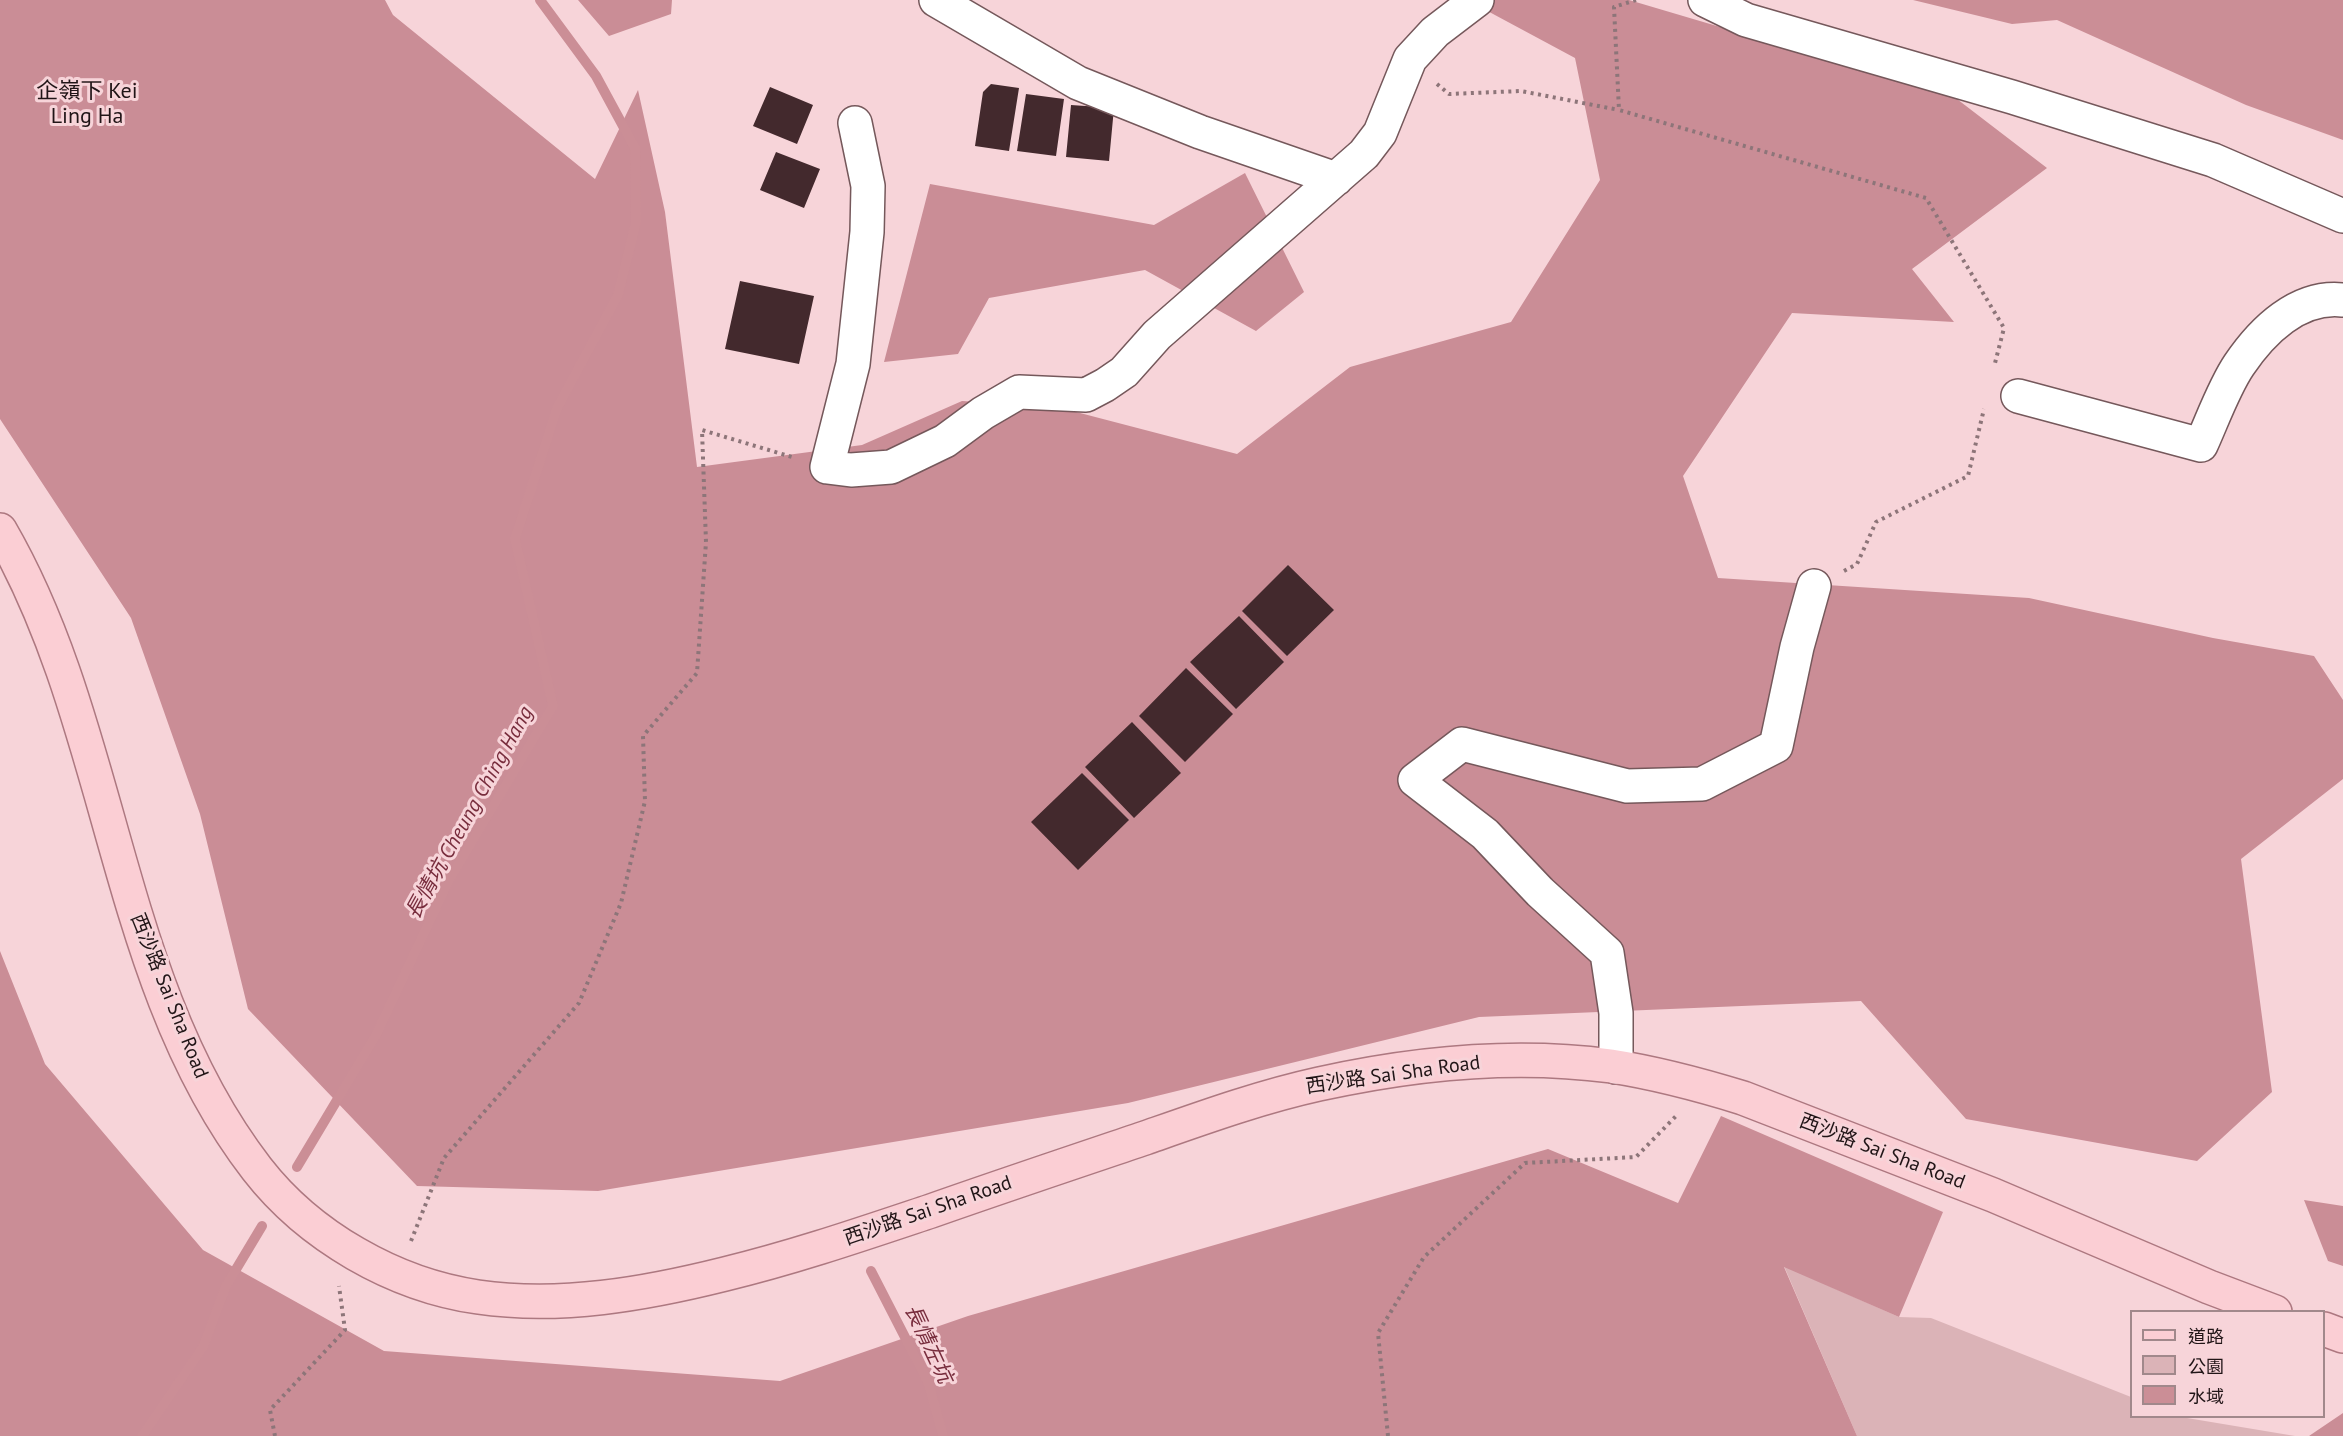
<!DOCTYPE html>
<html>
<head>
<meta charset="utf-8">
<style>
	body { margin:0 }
	#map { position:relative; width:2343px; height:1436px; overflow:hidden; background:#f7d4d9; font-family:"PT Sans","Noto Sans TC",sans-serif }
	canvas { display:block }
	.legend { position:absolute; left:2130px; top:1310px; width:195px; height:108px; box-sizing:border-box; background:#f7d4d9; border:2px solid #a1888b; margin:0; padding:8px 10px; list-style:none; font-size:18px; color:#211517 }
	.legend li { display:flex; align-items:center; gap:12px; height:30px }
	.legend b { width:30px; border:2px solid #a1888b }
</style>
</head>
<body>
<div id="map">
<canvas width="2343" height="1436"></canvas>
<ul class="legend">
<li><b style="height:8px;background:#fbced4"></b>道路</li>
<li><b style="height:16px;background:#dbb3b7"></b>公園</li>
<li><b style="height:16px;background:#cb8e96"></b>水域</li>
</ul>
</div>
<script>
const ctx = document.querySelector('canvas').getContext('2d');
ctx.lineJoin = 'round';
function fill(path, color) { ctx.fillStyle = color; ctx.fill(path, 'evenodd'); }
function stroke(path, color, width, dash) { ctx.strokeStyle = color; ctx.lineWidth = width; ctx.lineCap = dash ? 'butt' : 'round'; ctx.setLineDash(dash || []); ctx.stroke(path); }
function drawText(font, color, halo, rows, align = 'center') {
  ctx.font = font + ' "PT Sans","Noto Sans TC",sans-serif'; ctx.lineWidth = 6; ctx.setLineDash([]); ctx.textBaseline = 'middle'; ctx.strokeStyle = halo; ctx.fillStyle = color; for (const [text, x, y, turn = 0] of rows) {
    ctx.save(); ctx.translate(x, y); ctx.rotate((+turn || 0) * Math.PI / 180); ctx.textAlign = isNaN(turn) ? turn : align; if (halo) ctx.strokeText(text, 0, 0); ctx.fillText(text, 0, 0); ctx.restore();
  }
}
const green = new Path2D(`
	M 1784,1266 L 1899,1317 L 1931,1318 L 2131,1397 L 2132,1416 L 2181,1417 L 2295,1436 L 1857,1436 Z`);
const forest = new Path2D(`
	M 0,0 L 385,0 L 393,15 L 595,179 L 638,90 L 665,212 L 697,467 L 862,445 L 962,401 L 1057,407 L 1237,454 L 1350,367 L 1511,322 L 1600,180 L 1575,58 L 1467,0 L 1629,0 L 1953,96 L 2047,168 L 1912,269 L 1954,322 L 1792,313 L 1683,476 L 1718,578 L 2029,598 L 2213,638 L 2314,656 L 2343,700 L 2343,779 L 2241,859 L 2272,1092 L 2197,1161 L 1966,1119 L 1861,1001 L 1479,1017 L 1128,1103 L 598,1191 L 417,1186 L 248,1009 L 200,814 L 131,618 L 0,419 Z
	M 578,0 L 672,0 L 671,14 L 609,36 Z
	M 1245,173 L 1304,292 L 1256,331 L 1145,270 L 989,298 L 958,354 L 884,362 L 930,184 L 1154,225 Z
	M 0,951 L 45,1064 L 203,1250 L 384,1351 L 780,1381 L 968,1316 L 1548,1149 L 1678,1203 L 1721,1116 L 1943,1212 L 1899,1317 L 1784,1267 L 1857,1436 L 0,1436 Z
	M 2304,1200 L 2343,1206 L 2343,1266 L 2328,1261 Z
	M 2343,1413 L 2343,1436 L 2309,1436 Z`);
const water = new Path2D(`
	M 1913,0 L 2343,0 L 2343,140 L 2246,105 L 2057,20 L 2012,24 Z`);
const stream = new Path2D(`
	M 297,1167 L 376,1035 L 449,880 L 553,706 L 515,539 L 557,408 L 618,295 L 636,222 L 635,148 L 596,76 L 540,0
	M 871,1271 L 928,1382 L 943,1436
	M 142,1436 L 203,1347 L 226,1286 L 262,1226`);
const building = new Path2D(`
	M 991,84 L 1019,88 L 1009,151 L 975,146 L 983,92 Z
	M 770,87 L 813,105 L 797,144 L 753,126 Z
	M 1026,94 L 1064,99 L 1056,156 L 1017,151 Z
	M 1071,105 L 1114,108 L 1109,161 L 1066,157 Z
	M 776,152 L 820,169 L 804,208 L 760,190 Z
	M 740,281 L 814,296 L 799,364 L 725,349 Z
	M 1288,565 L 1334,610 L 1287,656 L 1242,611 Z
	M 1239,616 L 1284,662 L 1236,709 L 1190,662 Z
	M 1186,668 L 1233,714 L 1185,762 L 1139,716 Z
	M 1132,722 L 1181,773 L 1134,818 L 1085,767 Z
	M 1082,773 L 1129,820 L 1078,870 L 1031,822 Z`);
const path = new Path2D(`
	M 1636,0 L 1614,7 L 1619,110 L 1926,198 L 2004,328 L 1994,367
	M 1437,84 L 1449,94 L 1521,91 L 1619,110
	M 1844,571 L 1857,564 L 1876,522 L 1968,476 L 1984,409
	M 411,1241 L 444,1158 L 579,1003 L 621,903 L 645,801 L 643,736 L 697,673 L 706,542 L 702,430 L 792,457
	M 275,1436 L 270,1410 L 345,1330 L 339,1286
	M 1388,1436 L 1378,1333 L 1424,1257 L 1525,1163 L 1636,1157 L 1677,1115`);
const minor = new Path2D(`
	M 936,0 L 1078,83 L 1200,132 L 1336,179
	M 1705,0 L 1746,20 L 2012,97 L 2213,160 L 2343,216
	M 855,123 L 868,186 L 867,232 L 853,364 L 827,467 L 851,470 L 891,467 L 945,441 L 983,413 L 1019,392 L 1086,395 L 1105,385 L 1124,372 L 1157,335 L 1364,154 L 1380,133 L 1410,59 L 1435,32 L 1477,0
	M 2018,396 L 2201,445 C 2212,421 2224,387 2239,365 C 2262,331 2298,295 2343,300
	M 1616,1067 L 1616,1013 L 1607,953 L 1540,892 L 1485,834 L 1415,780 L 1462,744 L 1627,786 L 1702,784 L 1776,746 L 1797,647 L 1814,586`);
const major = new Path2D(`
	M 0,530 C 116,730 113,983 257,1169 C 309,1236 394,1285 478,1297 C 560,1309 645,1294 725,1274 C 795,1257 862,1234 931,1211 C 1002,1186 1074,1162 1145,1138 C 1202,1118 1260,1097 1319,1084 C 1414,1063 1514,1053 1611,1066 C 1656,1073 1701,1085 1743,1098 L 1993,1195 L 2209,1287 L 2275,1312
	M 2324,1329 L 2343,1336`);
const streetNames = [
	["西沙路 Sai Sha Road",169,996,68],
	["西沙路 Sai Sha Road",1393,1075,-8],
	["西沙路 Sai Sha Road",1882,1152,21],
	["西沙路 Sai Sha Road",928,1211,-19]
];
const waterNames = [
	["長情坑 Cheung Ching Hang",470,813,-61],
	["長情左坑",928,1344,65]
];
const quarterNames = [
	["企嶺下 Kei",87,92],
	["Ling Ha",87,117]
];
fill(green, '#dbb3b7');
fill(forest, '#ca8d96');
fill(water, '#cb8e96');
stroke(stream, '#cb8e96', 10);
fill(building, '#43292d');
stroke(minor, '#75585b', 36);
stroke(major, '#ad7880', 36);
stroke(path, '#8d7579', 4, [3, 4.5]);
stroke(minor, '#fff', 33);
stroke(major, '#fbced4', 33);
drawText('20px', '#211517', '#f7d4d9', streetNames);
drawText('italic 21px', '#782d3d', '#f7d4d9', waterNames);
drawText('22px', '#211517', '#f7d4d9', quarterNames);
</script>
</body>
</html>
